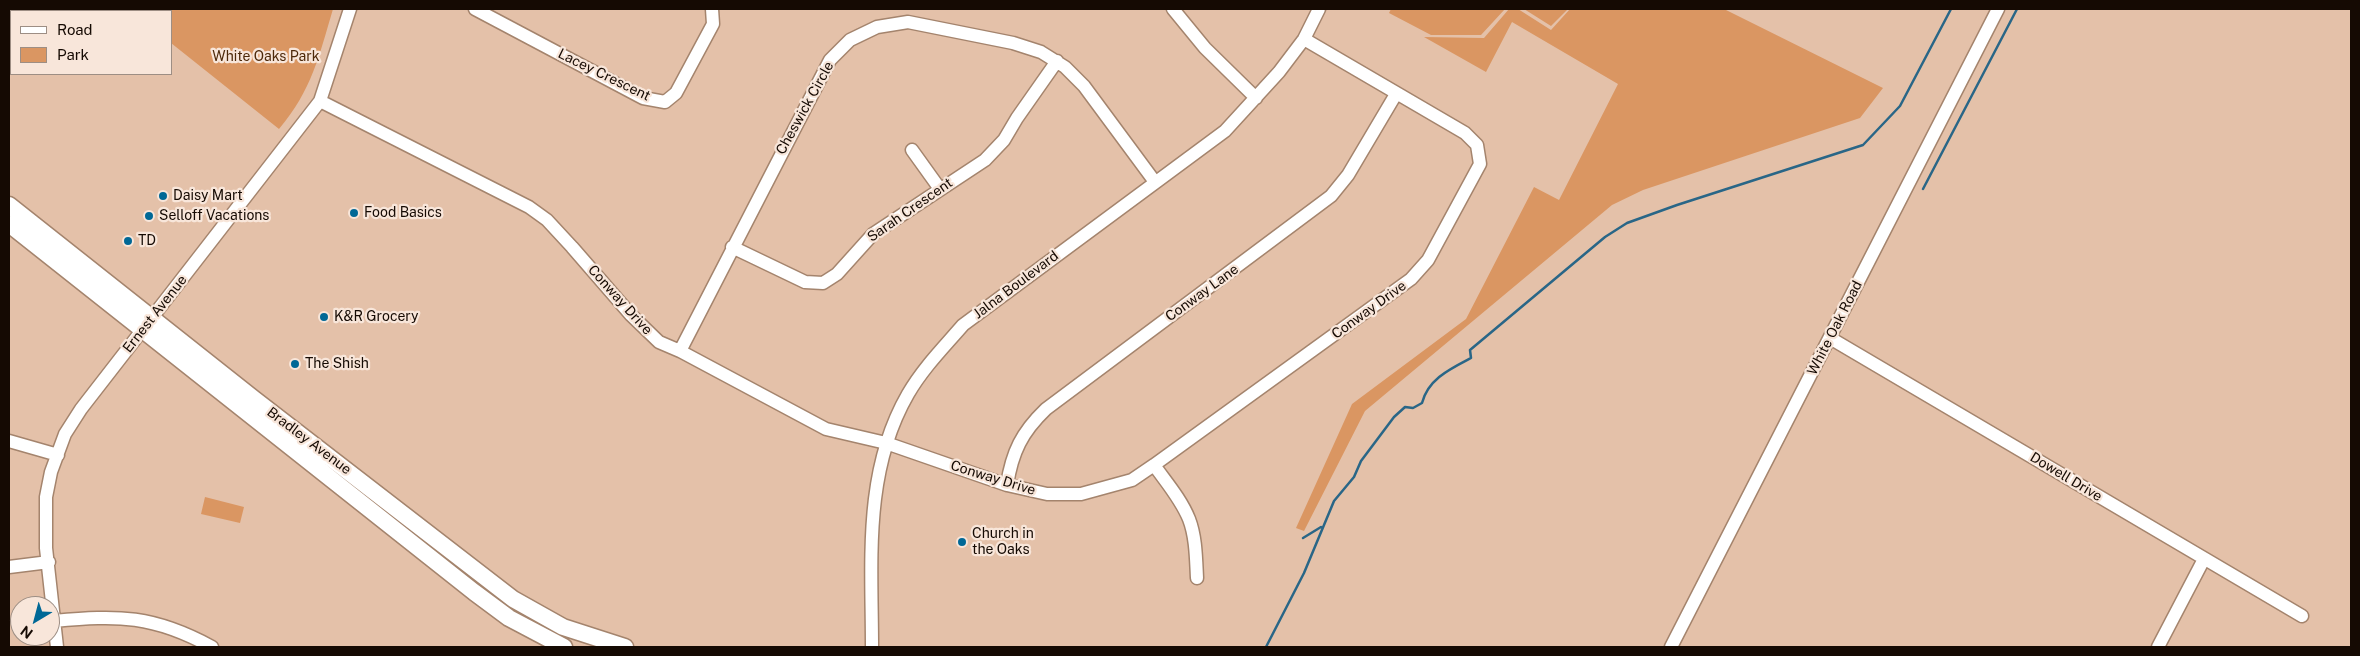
<!DOCTYPE html>
<html>
<head>
<meta charset="utf-8">
<style>
	body { margin:0 }
	#map { position:relative; width:2360px; height:656px; overflow:hidden; background:#e4c1a9; font-family:"Public Sans",sans-serif }
	canvas { display:block }
	.frame { position:absolute; inset:0; border:10px solid #150a03; pointer-events:none }
	.legend { position:absolute; left:10px; top:10px; width:162px; height:65px; box-sizing:border-box; background:#f8e6da; border:1px solid #9d8e84; margin:0; padding:6px 9px; list-style:none; font-size:15px; color:#150a03 }
	.legend li { display:flex; align-items:center; gap:10px; height:25px }
	.legend b { width:25px; border:1px solid #9d8e84 }
	.north { position:absolute; left:10px; top:596px; width:50px; height:50px; box-sizing:border-box; background:#f8e6da; border:1px solid #9d8e84; border-radius:50%; rotate:217deg; font-size:14px; font-weight:700; line-height:20px; text-align:center; color:#150a03 }
	.north::after { content:''; display:block; margin:auto; width:18px; height:22px; background:#006896; clip-path:polygon(50% 0,100% 100%,50% 72%,0 100%) }
</style>
</head>
<body>
<div id="map">
<canvas width="2360" height="656"></canvas>
<div class="frame"></div>
<ul class="legend">
<li><b style="height:6px;background:#fff"></b>Road</li>
<li><b style="height:14px;background:#da9662"></b>Park</li>
</ul>
<div class="north">N</div>
</div>
<script>
const ctx = document.querySelector('canvas').getContext('2d');
ctx.lineJoin = 'round';
function fill(path, color) { ctx.fillStyle = color; ctx.fill(path, 'evenodd'); }
function stroke(path, color, width, dash) { ctx.strokeStyle = color; ctx.lineWidth = width; ctx.lineCap = dash ? 'butt' : 'round'; ctx.setLineDash(dash || []); ctx.stroke(path); }
function drawText(font, color, halo, rows, align = 'center') {
  ctx.font = font + ' "Public Sans",sans-serif'; ctx.lineWidth = 4.5; ctx.setLineDash([]); ctx.textBaseline = 'middle'; ctx.strokeStyle = halo; ctx.fillStyle = color; for (const [text, x, y, turn = 0] of rows) {
    ctx.save(); ctx.translate(x, y); ctx.rotate((+turn || 0) * Math.PI / 180); ctx.textAlign = isNaN(turn) ? turn : align; if (halo) ctx.strokeText(text, 0, 0); ctx.fillText(text, 0, 0); ctx.restore();
  }
}
const green = new Path2D(`
	M 128,9 L 333,9 C 319,56 312,90 279,129 L 171,43 L 171,11 L 131,11 Z
	M 1391,9 L 1505,9 L 1481,35 L 1431,35 L 1389,13 Z
	M 1509,9 L 1518,9 L 1551,30 L 1570,9 L 1724,9 L 1883,88 L 1860,118 L 1643,190 L 1612,205 L 1365,411 L 1304,531 L 1296,528 L 1352,404 L 1466,319 L 1534,187 L 1559,200 L 1618,84 L 1512,22 L 1486,72 L 1424,37 L 1484,38 Z
	M 1524,9 L 1568,9 L 1551,26 Z
	M 205,497 L 244,507 L 240,523 L 201,514 Z`);
const stream = new Path2D(`
	M 1923,189 L 2017,9
	M 1303,538 L 1321,527
	M 1266,647 L 1304,573 L 1334,501 L 1354,477 L 1361,461 L 1394,417 L 1405,407 L 1413,408 L 1422,403 C 1428,379 1450,369 1471,358 L 1470,350 L 1605,237 L 1627,223 L 1677,205 L 1863,145 L 1900,106 L 1951,9`);
const minor = new Path2D(`
	M 475,9 L 643,98 L 665,102 L 676,93 L 713,24 L 712,9
	M 1173,9 L 1205,48 L 1256,98
	M 320,101 L 529,207 L 547,220 L 572,247 L 631,315 L 659,342 L 680,351 L 826,429 L 886,443 L 1007,485 L 1047,494 L 1081,494 L 1132,480 L 1154,465 L 1411,279 L 1428,260 L 1480,164 L 1477,145 L 1465,133 L 1304,39
	M 912,150 L 940,189
	M 732,247 L 805,282 L 823,283 L 837,274 L 873,234 L 985,160 L 1004,140 L 1017,118 L 1057,61
	M 1830,338 L 2302,616
	M 680,351 L 830,60 L 850,40 L 877,27 L 908,22 L 1013,43 L 1041,52 L 1065,67 L 1084,86 L 1155,182
	M 9,441 L 58,455
	M 1154,465 C 1166,482 1181,499 1189,519 C 1196,537 1196,559 1197,578
	M 1007,485 C 1012,452 1022,432 1046,409 L 1331,196 L 1348,175 L 1396,94
	M 9,567 L 49,562
	M 54,621 C 119,615 153,615 212,647
	M 57,647 L 46,548 L 46,497 L 51,472 L 65,434 L 81,409 L 320,101 L 350,9
	M 872,647 C 872,561 863,472 908,394 C 923,368 944,347 963,325 L 1225,131 L 1279,72 L 1304,39 L 1319,9
	M 1671,647 L 1998,9
	M 2158,647 L 2204,559`);
const major = new Path2D(`
	M 9,205 L 254,399 L 513,599 L 563,627 L 625,647
	M 9,224 L 474,592 L 509,618 L 564,647`);
const markers = [
	[163,196,5,"#006896"],
	[354,213,5,"#006896"],
	[149,216,5,"#006896"],
	[128,241,5,"#006896"],
	[324,317,5,"#006896"],
	[295,364,5,"#006896"],
	[962,542,5,"#006896"]
];
const parkNames = [
	["White Oaks Park",266,57]
];
const streetNames = [
	["Lacey Crescent",604,75,26],
	["Cheswick Circle",805,108,-61],
	["Sarah Crescent",910,210,-35],
	["Jalna Boulevard",1016,285,-37],
	["Conway Lane",1202,293,-36],
	["Conway Drive",620,300,48],
	["Conway Drive",1369,310,-36],
	["Ernest Avenue",155,314,-52],
	["White Oak Road",1835,328,-63],
	["Bradley Avenue",309,441,37],
	["Dowell Drive",2066,477,31],
	["Conway Drive",993,478,17]
];
const poiNames = [
	["Daisy Mart",173,196],
	["Food Basics",364,213],
	["Selloff Vacations",159,216],
	["TD",138,241],
	["K&R Grocery",334,317],
	["The Shish",305,364],
	["Church in",972,534],
	["the Oaks",972,550]
];
fill(green, '#da9662');
stroke(stream, '#296687', 2.5);
stroke(minor, '#a4846d', 15);
stroke(major, '#a4846d', 19);
stroke(minor, '#fff', 12);
stroke(major, '#fff', 16);
for (const [x, y, r, color] of markers) { const dot = new Path2D(); dot.arc(x, y, r, 0, 2 * Math.PI); ctx.fillStyle = color; ctx.fill(dot); stroke(dot, '#f8e6da', 2); }
drawText('14px', '#4d290a', '#f8e6da', parkNames);
drawText('14px', '#150a03', '#f8e6da', streetNames);
drawText('14px', '#150a03', '#f8e6da', poiNames, 'left');
</script>
</body>
</html>
